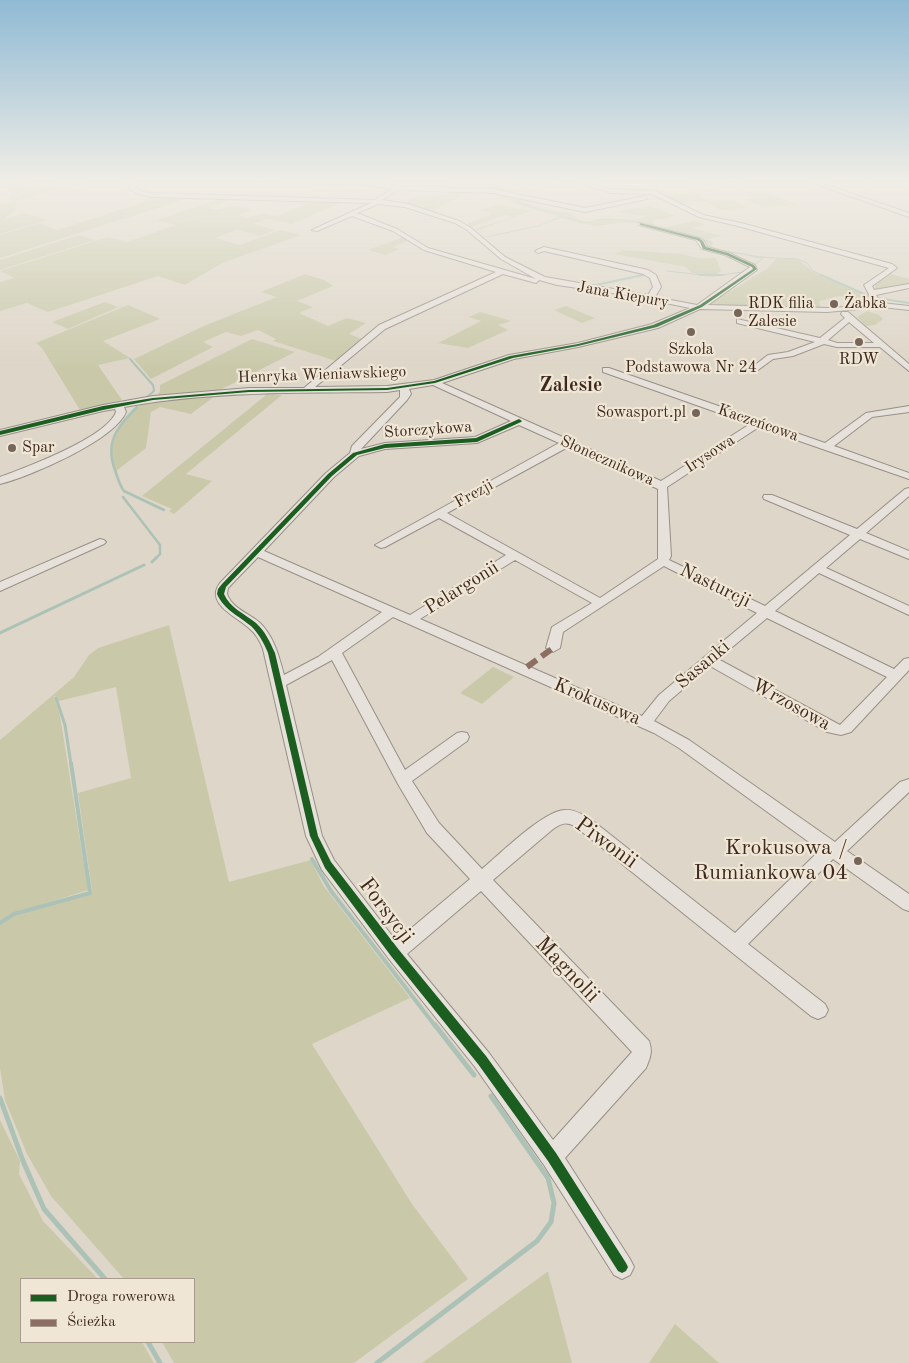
<!DOCTYPE html>
<html>
<head>
<meta charset="utf-8">
<style>
	body { margin:0 }
	#map { position:relative; width:909px; height:1363px; overflow:hidden; background:#ded6c8; font-family:"Old Standard TT",serif }
	canvas { display:block }
	.legend { position:absolute; left:20px; top:1278px; width:175px; height:65px; box-sizing:border-box; background:#efe6d5; border:1px solid #a89a8c; margin:0; padding:6px 9px; list-style:none; font-size:15px; color:#3e291e }
	.legend li { display:flex; align-items:center; gap:10px; height:25px }
	.legend b { width:25px; border:1px solid #a89a8c }
</style>
</head>
<body>
<div id="map">
<canvas width="909" height="1363"></canvas>
<ul class="legend">
<li><b style="height:6px;background:#1b5e20"></b>Droga rowerowa</li>
<li><b style="height:6px;background:#8d6e63"></b>Ścieżka</li>
</ul>
</div>
<script>
const ctx = document.querySelector('canvas').getContext('2d');
ctx.lineJoin = 'round';
function fill(path, color) { ctx.fillStyle = color; ctx.fill(path, 'evenodd'); }
function stroke(path, color, width, dash) { ctx.strokeStyle = color; ctx.lineWidth = width; ctx.lineCap = dash ? 'butt' : 'round'; ctx.setLineDash(dash || []); ctx.stroke(path); }
function drawText(font, color, halo, rows, align = 'center') {
  ctx.font = font + ' "Old Standard TT",serif'; ctx.lineWidth = 4.5; ctx.setLineDash([]); ctx.textBaseline = 'middle'; ctx.strokeStyle = halo; ctx.fillStyle = color; for (const [text, x, y, turn = 0] of rows) {
    ctx.save(); ctx.translate(x, y); ctx.rotate((+turn || 0) * Math.PI / 180); ctx.textAlign = isNaN(turn) ? turn : align; if (halo) ctx.strokeText(text, 0, 0); ctx.fillText(text, 0, 0); ctx.restore();
  }
}
const green = new Path2D(`
	M 1,179 L 24,179 L 14,181 L 29,179 L 55,179 L 30,183 L 40,187 L 21,192 L 74,180 L 82,184 L 16,201 L 10,194 L 7,182 Z
	M 428,179 L 571,179 L 521,188 L 507,187 L 503,192 L 453,185 L 448,180 Z
	M 710,179 L 767,179 L 694,186 L 684,181 Z
	M 446,189 L 473,191 L 431,211 L 402,203 L 422,195 L 428,197 Z
	M 761,190 C 773,196 785,199 798,205 L 763,207 L 745,199 L 753,198 L 741,191 Z
	M 491,192 L 518,197 L 523,202 L 550,211 L 572,213 L 579,220 L 590,222 L 604,218 L 636,220 L 646,216 L 613,212 L 650,206 L 676,216 L 654,220 L 652,222 C 663,234 680,221 694,221 C 697,221 702,223 705,225 L 692,228 L 722,236 L 708,239 L 713,242 L 712,247 L 715,248 L 758,256 L 799,260 L 813,272 L 872,298 L 860,299 L 839,296 L 819,301 L 821,308 L 711,306 L 708,305 L 768,268 L 777,258 L 757,258 L 737,253 L 731,255 L 706,248 L 704,243 L 643,223 L 620,223 L 597,226 L 580,223 L 519,205 Z
	M 695,192 L 710,201 L 734,200 L 746,208 L 720,210 L 704,201 L 676,204 L 663,196 Z
	M 193,197 L 0,258 L 0,235 L 39,223 L 57,230 L 156,198 Z
	M 222,198 L 236,199 L 208,207 L 218,210 L 233,205 L 252,210 L 238,215 L 248,218 L 263,213 L 276,216 L 314,201 L 345,201 L 292,224 L 268,219 L 253,224 L 276,230 L 260,236 L 237,230 L 215,238 L 240,245 L 280,230 L 301,235 L 222,263 L 185,285 L 158,276 L 48,312 L 27,303 L 0,311 L 0,282 L 14,278 L 0,271 L 108,237 L 127,242 L 208,214 L 175,225 L 157,220 Z
	M 13,202 L 12,206 L 15,209 L 4,219 L 25,213 L 47,220 L 0,234 L 0,205 Z
	M 496,204 L 531,211 L 477,231 L 475,229 L 512,217 L 506,215 L 471,227 L 467,224 L 492,214 L 480,210 Z
	M 79,235 L 95,240 L 0,270 L 0,260 Z
	M 403,237 L 408,241 L 392,247 L 400,249 L 385,255 L 368,250 Z
	M 623,250 L 682,254 L 699,258 L 716,258 L 721,271 L 714,276 L 692,273 L 686,267 L 615,254 Z
	M 305,274 L 324,280 L 333,286 L 297,301 L 313,307 L 299,313 L 328,326 L 347,318 L 366,323 L 349,334 L 362,339 L 336,361 L 273,341 L 276,339 L 258,330 L 241,336 L 226,332 L 203,342 L 213,347 L 151,379 L 134,359 L 206,325 L 277,297 L 261,292 Z
	M 891,274 L 909,279 L 909,285 L 875,290 L 875,284 Z
	M 105,302 L 118,307 L 68,329 L 52,322 Z
	M 128,305 L 160,319 L 103,341 L 130,358 L 98,365 L 122,400 L 80,410 L 42,348 L 36,343 Z
	M 566,306 L 595,318 L 582,323 L 554,310 Z
	M 867,311 L 879,315 L 883,319 L 875,325 L 866,326 L 857,317 Z
	M 480,312 L 511,321 L 498,325 L 508,330 L 468,348 L 438,343 L 481,321 L 469,317 Z
	M 252,339 L 295,352 L 216,392 L 157,396 L 160,391 L 160,385 Z
	M 266,395 L 282,395 L 186,474 L 212,481 L 174,514 L 169,511 L 172,509 L 142,496 Z
	M 215,396 L 191,414 L 160,407 L 151,412 L 146,448 L 116,471 C 114,464 112,458 111,451 C 109,436 131,415 141,404 Z
	M 169,625 L 229,882 L 311,860 L 323,885 L 410,998 L 312,1044 L 412,1204 L 468,1279 L 354,1363 L 174,1363 L 162,1342 L 194,1342 L 194,1279 L 124,1279 L 51,1196 L 27,1154 L 5,1100 L 0,1068 L 0,925 L 13,916 L 89,894 L 92,891 L 78,793 L 131,778 L 116,687 L 59,701 L 56,696 L 54,696 L 60,716 L 88,890 L 9,915 L 0,921 L 0,740 L 74,677 L 89,655 L 98,648 Z
	M 493,667 L 514,677 L 482,704 L 460,693 Z
	M 0,1120 L 20,1161 L 19,1174 L 43,1221 L 98,1279 L 21,1279 L 21,1342 L 142,1342 L 154,1363 L 0,1363 Z
	M 548,1272 L 572,1363 L 422,1363 L 547,1272 Z
	M 675,1324 L 719,1363 L 649,1363 Z`);
const streamFar5 = new Path2D(`
	M 0,179 L 6,182 L 8,187
	M 372,179 L 373,183 L 385,184 L 406,179
	M 445,179 L 453,181 L 453,184 L 476,189
	M 864,179 L 878,188
	M 483,189 L 503,186 L 505,188 L 500,195 L 516,197 L 517,202 L 542,210 L 568,214 L 570,219 L 586,223 L 601,219 L 634,221 L 645,223 L 652,227
	M 10,195 L 14,201
	M 0,220 L 15,210 L 14,202
	M 690,236 L 711,242 L 709,247 L 712,249 L 759,257 L 798,259 L 807,263 L 813,271 L 824,276
	M 486,237 L 538,226 L 560,217 L 571,219
	M 754,265 L 763,258
	M 667,271 L 711,276
	M 637,276 L 646,274
	M 713,276 L 743,272`);
const streamFar4 = new Path2D(`
	M 700,275 L 723,275
	M 821,275 L 871,297 L 909,303
	M 591,286 L 643,275
	M 130,359 L 153,385 L 154,391 L 147,397`);
const streamFar3 = new Path2D(`
	M 137,407 C 116,428 104,443 116,473 C 118,479 120,486 124,491 L 164,510
	M 123,497 L 160,545 L 160,554 L 155,559`);
const streamFar2 = new Path2D(`
	M 152,562 L 156,558
	M 0,633 L 144,565
	M 56,698 L 65,725 L 71,764`);
const streamFar1 = new Path2D(`
	M 312,859 L 331,891 L 436,1027
	M 0,923 L 14,914 L 90,893 L 71,763`);
const stream = new Path2D(`
	M 435,1025 L 474,1075
	M 0,1098 L 23,1161 L 44,1209 L 105,1279
	M 148,1342 L 160,1363
	M 377,1363 L 537,1241 L 551,1222 L 554,1203 L 548,1178 L 491,1096`);
const minor = new Path2D(`
	M 127,179 L 131,179 C 134,189 141,192 151,193 L 375,200 L 392,189 L 367,185 L 251,181 L 248,179 L 367,181 L 397,186 L 493,189 L 585,208 L 645,196 L 647,199 L 585,212 L 493,193 L 398,190 L 382,200 L 408,204 L 459,221 L 471,228 L 505,257 L 545,277 L 648,295 L 653,287 L 650,278 L 643,274 L 544,251 L 538,253 L 535,251 L 544,247 L 648,270 L 656,275 L 661,287 L 655,297 L 697,305 L 750,267 L 725,255 L 702,249 L 696,240 L 639,225 L 639,223 L 700,238 L 704,241 L 707,247 L 729,253 L 755,265 L 757,270 L 708,305 L 827,308 L 868,306 L 874,304 L 864,285 L 889,268 L 738,226 L 699,217 L 652,194 L 611,193 L 568,179 L 575,179 L 611,189 L 655,191 L 703,215 L 741,223 L 892,264 L 897,268 L 872,286 L 874,290 L 909,284 L 909,288 L 876,295 L 881,303 L 909,306 L 909,310 L 882,307 L 827,312 L 700,309 L 658,328 L 578,347 L 514,359 L 442,383 L 661,481 L 750,424 L 603,372 L 603,368 L 609,368 L 825,443 L 866,413 L 909,406 L 909,412 L 872,417 L 834,446 L 909,473 L 909,479 L 759,427 L 667,487 L 671,556 L 669,560 L 765,606 L 850,535 L 764,499 L 763,497 L 764,495 L 772,495 L 857,529 L 905,489 L 909,488 L 909,496 L 866,533 L 909,551 L 909,559 L 860,539 L 826,568 L 909,606 L 909,615 L 819,573 L 775,611 L 894,669 L 904,659 L 909,658 L 909,670 L 851,732 L 841,735 L 827,732 L 710,666 L 669,701 L 654,721 L 689,740 L 835,842 L 900,782 L 909,779 L 909,792 L 847,851 L 909,894 L 909,911 L 903,909 L 833,859 L 748,944 L 825,1004 L 828,1010 L 825,1016 L 818,1019 L 811,1016 L 576,827 C 566,821 562,823 553,829 L 493,880 L 649,1041 C 653,1052 650,1058 646,1068 L 565,1158 L 630,1259 L 634,1267 L 630,1275 L 622,1279 L 614,1275 L 544,1165 L 475,1067 L 389,959 L 322,870 L 306,836 L 263,649 C 260,641 256,634 250,629 C 238,617 204,604 220,583 L 326,473 L 350,453 L 352,446 L 400,397 L 400,390 L 387,392 C 299,393 211,391 124,407 L 126,412 C 115,440 29,477 0,484 L 0,477 C 27,467 106,438 116,412 L 115,409 L 103,411 L 0,436 L 0,430 L 103,405 L 153,396 L 249,388 L 304,388 L 379,325 L 496,272 L 424,250 L 393,231 L 352,216 L 317,231 L 312,230 L 371,203 L 151,197 C 140,195 127,192 127,179 ZM 378,204 L 405,207 L 455,223 L 467,230 L 501,259 L 536,279 L 428,248 L 397,229 L 357,213 ZM 503,274 L 536,283 L 539,280 L 557,285 L 626,295 L 690,308 L 652,324 L 578,343 L 509,355 L 434,380 L 387,386 L 315,387 L 385,329 ZM 433,385 L 511,421 L 475,437 L 385,443 L 361,449 L 407,400 L 411,394 L 409,389 ZM 519,425 L 559,443 L 375,545 L 381,548 L 385,547 L 439,518 L 506,555 L 410,615 L 264,551 L 334,477 L 359,456 L 385,449 L 477,443 ZM 568,447 L 658,489 L 658,559 L 600,598 L 447,513 ZM 258,557 L 382,612 L 318,657 L 284,675 C 279,656 274,636 259,622 C 248,613 232,608 227,594 L 228,588 ZM 515,560 L 592,603 L 552,627 L 546,648 L 553,652 L 560,648 L 563,632 L 664,566 L 757,613 L 659,695 L 642,716 L 420,619 ZM 393,617 L 654,733 L 679,748 L 820,850 L 735,933 L 588,817 C 581,814 573,809 565,810 C 544,810 499,855 482,869 L 439,823 L 412,781 L 467,741 L 469,737 L 467,733 L 462,732 L 457,733 L 405,770 L 342,653 ZM 767,618 L 887,677 L 840,725 L 718,659 ZM 332,660 L 398,784 L 427,833 L 470,879 L 396,941 L 334,860 L 322,836 L 286,685 ZM 481,891 L 632,1052 L 553,1140 L 489,1053 L 407,954 Z
	M 802,179 L 809,179 L 909,213 L 909,217 Z
	M 842,312 L 848,312 L 909,364 L 909,371 L 880,347 L 837,347 L 824,344 L 793,356 L 773,359 L 758,370 L 751,368 L 768,355 L 788,352 L 815,342 L 737,323 L 737,319 L 820,338 L 845,318 L 841,314 ZM 849,322 L 874,343 L 837,343 L 828,340 Z
	M 100,539 L 104,540 L 106,542 L 104,544 L 0,591 L 0,582 Z`);
const quiet = new Path2D(`
	M 527,667 L 553,648`);
const cycleway = new Path2D(`
	M 640,223 L 699,238 L 703,241 L 706,247 L 728,253 L 754,265 L 757,269 L 702,307 L 657,327 L 578,346 L 513,358 L 435,383 L 387,390 L 249,392 L 153,400 L 103,410 L 0,435 L 0,431 L 103,406 L 153,398 L 249,390 L 387,388 L 434,381 L 510,356 L 578,344 L 653,325 L 700,305 L 753,269 L 752,267 L 726,255 L 703,249 L 700,242 L 697,240 L 640,225 Z
	M 519,419 L 522,421 L 521,422 L 477,442 L 385,448 L 357,455 L 332,476 L 226,587 L 224,594 C 230,608 245,614 256,623 C 265,631 270,642 275,653 L 318,836 L 331,862 L 399,950 L 486,1056 L 556,1153 L 626,1263 L 628,1267 L 626,1271 L 622,1273 L 618,1271 L 548,1161 L 478,1064 L 391,956 L 325,868 L 310,836 L 268,653 C 264,643 259,634 251,626 C 239,616 224,610 217,594 L 218,589 L 222,584 L 328,474 L 353,453 L 385,444 L 476,438 Z`);
const markers = [
	[834,304,5,"#76665a"],
	[738,313,5,"#76665a"],
	[691,332,5,"#76665a"],
	[859,342,5,"#76665a"],
	[696,413,5,"#76665a"],
	[12,448,5,"#76665a"],
	[858,861,5,"#76665a"]
];
const farStreetnames = [
	["Jana Kiepury",623,295,10],
	["Henryka Wieniawskiego",322,375,-2],
	["Kaczeńcowa",758,423,19],
	["Storczykowa",428,430,-4],
	["Irysowa",710,454,-33],
	["Słonecznikowa",607,461,24],
	["Frezji",474,494,-29]
];
const farPoinames = [
	["RDK filia",748,304],
	["Zalesie",748,322],
	["Żabka",844,304],
	["Szkoła",691,350,"center"],
	["Podstawowa Nr 24",691,368,"center"],
	["RDW",859,360,"center"],
	["Sowasport.pl",686,413,"right"],
	["Spar",22,448]
];
const streetNames = [
	["Nasturcji",715,586,26],
	["Pelargonii",462,588,-32],
	["Sasanki",703,665,-40],
	["Krokusowa",597,702,23],
	["Wrzosowa",791,705,29]
];
const farDistrictnames = [
	["Zalesie",571,386]
];
const nearStreetnames = [
	["Piwonii",606,843,36],
	["Forsycji",386,911,53],
	["Magnolii",567,970,46]
];
const nearPoinames = [
	["Krokusowa /",848,848],
	["Rumiankowa 04",848,873]
];
fill(green, '#c9c9aa');
stroke(streamFar5, '#acc2b7', 1);
stroke(streamFar4, '#acc2b7', 2);
stroke(streamFar3, '#acc2b7', 2.5);
stroke(streamFar2, '#acc2b7', 3);
stroke(streamFar1, '#acc2b7', 4);
stroke(stream, '#acc2b7', 5);
stroke(minor, '#979087', 2);
fill(minor, '#e6e1da');
stroke(quiet, '#8d6e63', 6, [12, 6]);
fill(cycleway, '#1b5e20');
const sky = ctx.createLinearGradient(0, 0, 0, 369);
sky.addColorStop(0, '#90bad4');
sky.addColorStop(0.49, '#f0ede6');
sky.addColorStop(1, '#f0ede600');
ctx.fillStyle = sky;
ctx.fillRect(0, 0, 909, 369);
for (const [x, y, r, color] of markers) { const dot = new Path2D(); dot.arc(x, y, r, 0, 2 * Math.PI); ctx.fillStyle = color; ctx.fill(dot); stroke(dot, '#efe6d5', 2); }
drawText('16px', '#3e291e', '#efe6d5', farStreetnames);
drawText('16px', '#3e291e', '#efe6d5', farPoinames, 'left');
drawText('19px', '#3e291e', '#efe6d5', streetNames);
drawText('bold 20px', '#3e291e', '#efe6d5', farDistrictnames);
drawText('22px', '#3e291e', '#efe6d5', nearStreetnames);
drawText('22px', '#3e291e', '#efe6d5', nearPoinames, 'right');
</script>
</body>
</html>
